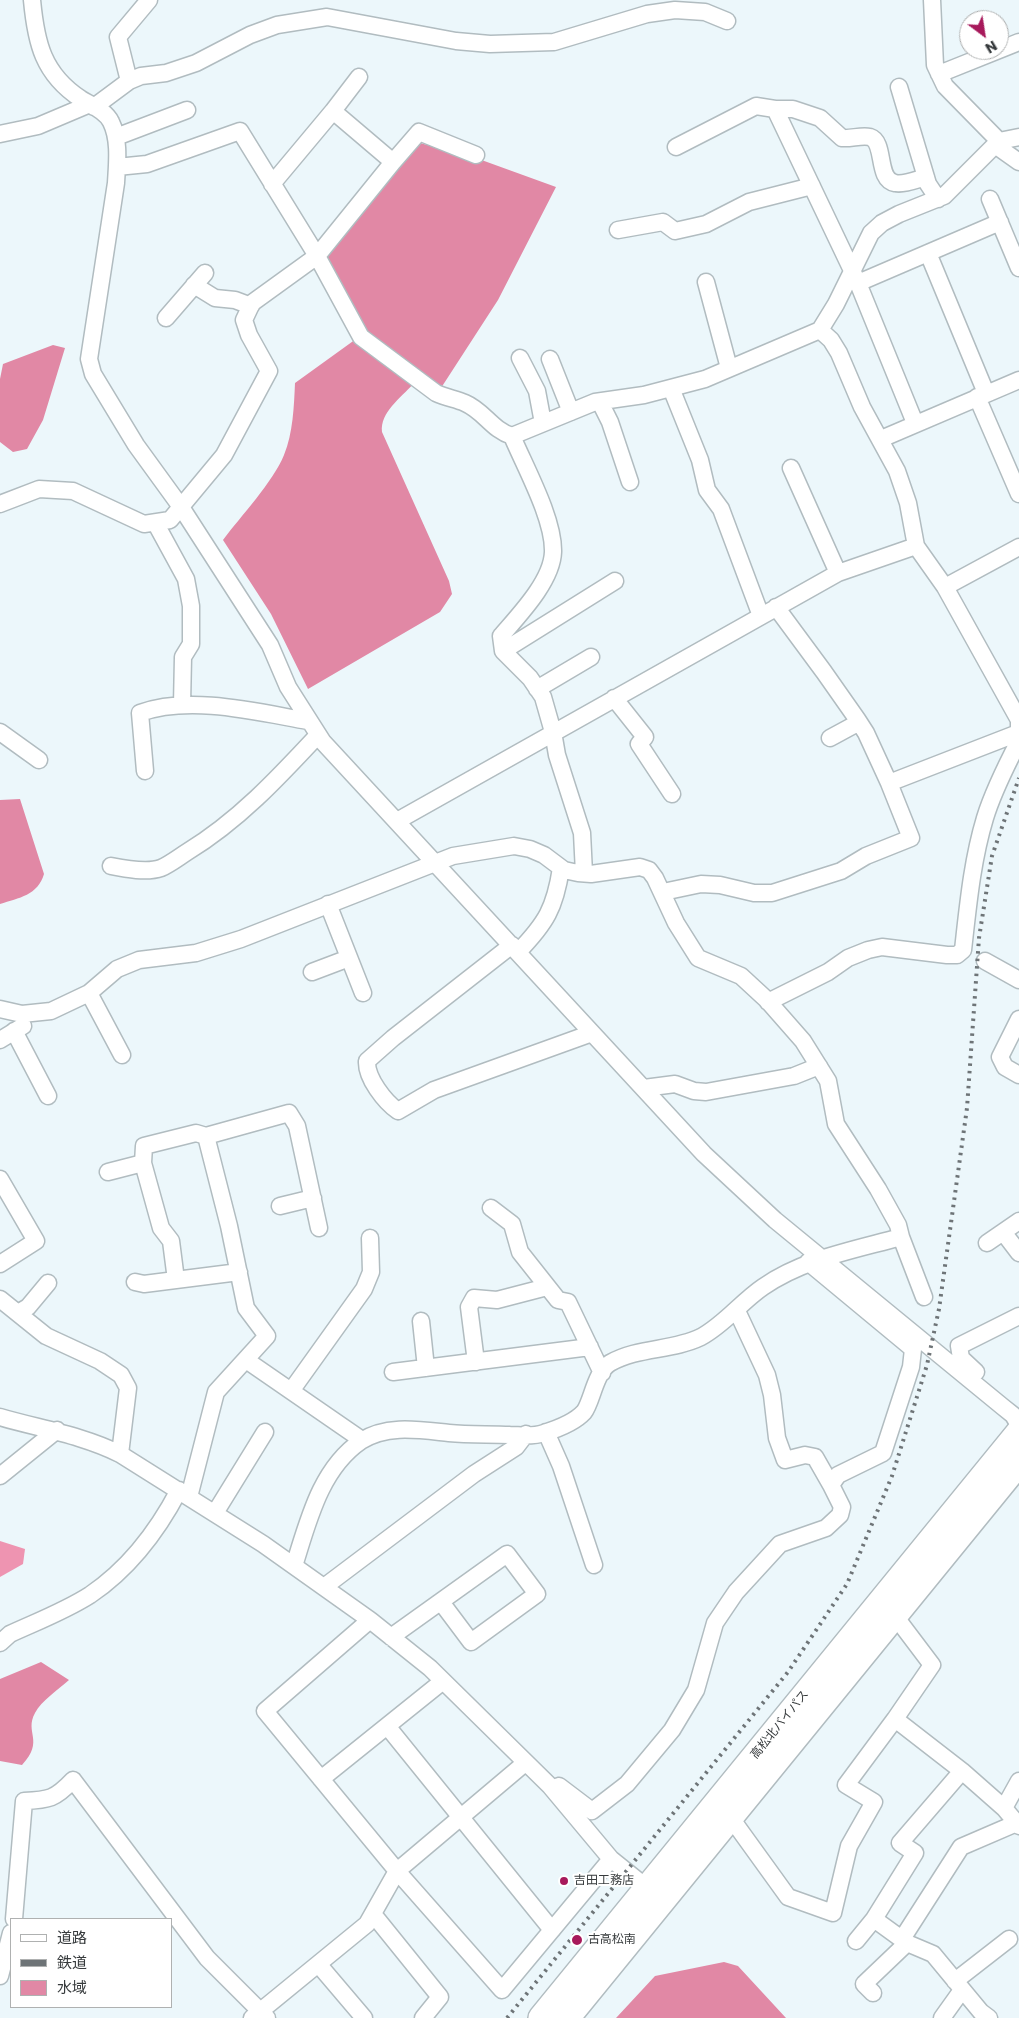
<!DOCTYPE html>
<html>
<head>
<meta charset="utf-8">
<style>
	body { margin:0 }
	#map { position:relative; width:1019px; height:2018px; overflow:hidden; background:#ecf7fb; font-family:Poppins,"Noto Sans JP",sans-serif }
	canvas { display:block }
	.legend { position:absolute; left:10px; top:1918px; width:162px; height:90px; box-sizing:border-box; background:#fff; border:1px solid #afb1b1; margin:0; padding:6px 9px; list-style:none; font-size:15px; color:#373b3d }
	.legend li { display:flex; align-items:center; gap:10px; height:25px }
	.legend b { width:25px; border:1px solid #afb1b1 }
	.north { position:absolute; left:959px; top:10px; width:50px; height:50px; box-sizing:border-box; background:#fff; border:1px solid #afb1b1; border-radius:50%; rotate:149deg; font-size:14px; font-weight:700; line-height:20px; text-align:center; color:#373b3d }
	.north::after { content:''; display:block; margin:auto; width:18px; height:22px; background:#a7195b; clip-path:polygon(50% 0,100% 100%,50% 72%,0 100%) }
</style>
</head>
<body>
<div id="map">
<canvas width="1019" height="2018"></canvas>
<ul class="legend">
<li><b style="height:6px;background:#fff"></b>道路</li>
<li><b style="height:6px;background:#6e7477"></b>鉄道</li>
<li><b style="height:14px;background:#e188a5"></b>水域</li>
</ul>
<div class="north">N</div>
</div>
<script>
const ctx = document.querySelector('canvas').getContext('2d');
ctx.lineJoin = 'round';
function fill(path, color) { ctx.fillStyle = color; ctx.fill(path, 'evenodd'); }
function stroke(path, color, width, dash) { ctx.strokeStyle = color; ctx.lineWidth = width; ctx.lineCap = dash ? 'butt' : 'round'; ctx.setLineDash(dash || []); ctx.stroke(path); }
function drawText(font, color, halo, rows, align = 'center') {
  ctx.font = font + ' Poppins,"Noto Sans JP",sans-serif'; ctx.lineWidth = 4; ctx.setLineDash([]); ctx.textBaseline = 'middle'; ctx.strokeStyle = halo; ctx.fillStyle = color; for (const [text, x, y, turn = 0] of rows) {
    ctx.save(); ctx.translate(x, y); ctx.rotate((+turn || 0) * Math.PI / 180); ctx.textAlign = isNaN(turn) ? turn : align; if (halo) ctx.strokeText(text, 0, 0); ctx.fillText(text, 0, 0); ctx.restore();
  }
}
const forest = new Path2D(`
	M 0,1541 L 25,1549 L 23,1564 L 0,1577 Z`);
const water = new Path2D(`
	M 420,143 L 476,158 L 556,187 L 498,300 L 441,388 L 366,336 L 324,260 Z
	M 356,339 L 413,384 C 401,398 380,412 382,432 L 449,581 L 452,594 L 440,612 L 308,689 L 271,614 L 223,540 C 241,516 273,482 284,455 C 293,433 294,406 295,383 Z
	M 53,345 L 65,348 L 43,420 L 27,449 L 13,452 L 0,442 L 0,379 L 3,364 Z
	M 20,799 L 44,874 C 38,895 19,898 0,904 L 0,800 Z
	M 41,1662 L 69,1680 C 59,1689 41,1701 35,1713 C 24,1733 45,1740 22,1765 L 0,1761 L 0,1679 Z
	M 724,1962 L 738,1966 L 786,2018 L 616,2018 L 655,1976 Z`);
const minor = new Path2D(`
	M 32,0 C 36,43 43,74 81,99 C 91,105 106,111 111,122 C 120,140 117,164 116,183 L 89,359 L 93,374 L 136,445 L 181,507 L 270,645 L 288,687 L 323,742 L 704,1154 L 775,1220 L 1003,1407 L 1013,1415 L 1019,1425
	M 932,0 L 935,65 L 945,86 L 999,141 L 1019,137
	M 939,74 L 1019,42
	M 129,81 L 118,37 L 149,0
	M 899,87 L 928,184 L 938,199
	M 94,107 L 129,81 L 141,76 L 166,73 L 196,63 L 250,35 L 277,25 L 327,17 L 456,41 L 490,44 L 554,42 L 647,14 L 675,10 L 705,12 L 727,21
	M 775,109 L 793,109 L 820,118 L 842,138 C 851,139 861,135 870,137 C 886,142 876,180 895,183 C 904,185 918,179 926,177
	M 333,111 L 359,77
	M 0,134 L 38,126 L 90,104
	M 116,137 L 187,110
	M 995,145 L 1019,162
	M 676,147 L 756,106 L 775,109 L 858,283 L 1000,222
	M 393,162 L 419,132 L 476,155
	M 117,167 L 147,164 L 240,131 L 317,256 L 361,337 L 436,393 C 447,398 456,399 465,403 C 484,411 492,430 512,436
	M 990,199 L 1019,268
	M 618,230 L 663,222 L 675,231 L 706,224 L 749,202 L 812,186
	M 928,253 L 986,393
	M 706,282 L 729,368
	M 858,283 L 915,423
	M 194,285 L 215,298 L 235,300 L 251,306
	M 166,318 L 205,273
	M 820,330 L 831,340 L 839,353 L 862,407 L 897,471 L 908,503 L 916,546 L 945,587 L 1019,720 L 1019,742
	M 520,358 L 537,391 L 543,423
	M 550,359 L 571,412
	M 671,388 L 700,460 L 707,490 L 721,509 L 761,616
	M 977,397 L 1019,494
	M 600,402 L 610,422 L 630,482
	M 881,439 L 1019,380
	M 791,468 L 838,573
	M 0,504 L 39,489 L 73,491 L 144,524 L 170,520 L 224,455 L 269,371 L 249,335 L 244,320 L 252,303 L 317,256 L 393,162 L 333,111 L 272,184
	M 156,524 L 186,579 L 191,606 L 191,644 L 183,657 L 182,705
	M 945,587 L 1019,547
	M 776,607 L 824,672 L 857,719 L 854,725 L 830,738
	M 503,651 L 615,581
	M 537,689 L 591,657
	M 614,698 L 645,737 L 639,744 L 672,794
	M 857,719 L 866,733 L 889,783
	M 0,732 L 39,760
	M 145,771 L 140,713 C 190,695 257,712 308,721
	M 397,821 L 838,573 L 916,546
	M 111,866 C 126,869 147,873 161,868 C 170,864 179,857 187,852 C 238,821 278,778 318,735
	M 584,873 L 582,833 L 557,755 L 553,732 L 543,697 L 530,678 L 503,651 L 501,636 C 519,615 552,581 553,552 C 554,519 525,467 512,436 L 595,402 L 644,395 L 705,379 L 820,330 L 836,304 L 871,233 L 882,223 L 899,214 L 944,196 L 999,141
	M 663,892 L 701,884 L 720,885 L 754,893 L 772,893 L 841,871 L 866,856 L 911,838 L 889,783 L 1018,733
	M 328,904 L 363,993
	M 512,945 L 393,1038 L 367,1061 C 366,1078 385,1102 398,1111 L 434,1090 L 592,1033
	M 518,952 C 546,923 555,908 561,868
	M 985,961 L 1019,980
	M 312,972 L 349,958
	M 89,993 L 122,1055
	M 768,1002 L 828,972 L 848,958 L 868,950 L 882,947 L 947,955 L 957,955 L 963,950 C 968,906 972,861 985,818 C 993,792 1006,766 1019,741
	M 0,1009 L 22,1014 L 51,1011 L 89,993 L 117,969 L 139,960 L 196,953 L 241,939 L 453,856 L 514,846 L 530,849 L 544,855 L 564,870 L 578,873 L 591,874 L 640,867 L 649,870 L 655,878 L 676,923 L 698,958 L 741,976 L 767,1000 L 803,1041 L 828,1081 L 836,1124 L 878,1189 L 898,1225 L 901,1237
	M 1019,1019 L 1000,1057 L 1005,1067 L 1019,1075
	M 14,1031 L 48,1096
	M 0,1040 L 23,1026
	M 644,1088 L 675,1084 L 694,1091 L 706,1092 L 794,1076 L 819,1066
	M 108,1172 L 143,1163
	M 0,1179 L 36,1241 L 0,1264
	M 280,1206 L 313,1198
	M 491,1208 L 512,1224 L 520,1252 L 558,1300 L 568,1302 L 602,1373
	M 1003,1232 L 1019,1253
	M 987,1243 L 1019,1221
	M 176,1280 L 171,1241 L 161,1228 L 143,1163 L 144,1146 L 196,1133 L 206,1136
	M 135,1282 L 144,1284 L 239,1272
	M 0,1299 L 46,1336 L 100,1361 L 121,1375 L 128,1388 L 120,1454
	M 737,1311 L 767,1375 L 772,1395 L 777,1438 L 785,1460 L 805,1455 L 815,1457 L 831,1485
	M 18,1313 L 28,1307 L 48,1283
	M 421,1321 L 426,1368
	M 246,1360 L 362,1440
	M 476,1362 L 469,1307 L 474,1298 L 497,1300 L 547,1287
	M 393,1372 L 590,1347
	M 976,1372 L 961,1358 L 959,1346 L 1019,1316
	M 291,1391 L 364,1289 L 371,1272 L 370,1238
	M 0,1417 C 41,1429 82,1435 120,1454 L 263,1544 L 370,1620 L 430,1668 L 550,1786 L 611,1859 L 647,1888
	M 546,1432 L 561,1466 L 594,1565
	M 0,1476 L 57,1430
	M 189,1497 L 216,1392 L 267,1336 L 246,1308 L 229,1226 L 206,1136 L 289,1113 L 297,1126 L 319,1228
	M 215,1513 L 265,1432
	M 294,1566 C 308,1522 320,1469 361,1441 C 387,1424 420,1430 449,1433 C 469,1435 490,1434 510,1435 C 520,1435 534,1437 544,1433 C 557,1429 574,1423 584,1412 C 592,1402 595,1372 610,1363 C 638,1347 672,1351 701,1337 C 725,1324 741,1302 763,1287 C 803,1259 854,1250 901,1237 L 924,1297
	M 324,1587 L 474,1474 L 516,1447 L 526,1434
	M 370,1620 L 265,1711 L 397,1871 L 502,1990 L 611,1859
	M 391,1637 L 507,1554 L 537,1594 L 471,1642 L 441,1602
	M 0,1643 L 10,1634 C 36,1622 65,1611 90,1595 C 130,1568 157,1532 179,1490
	M 387,1726 L 552,1930
	M 962,1771 L 1004,1808 L 1019,1826
	M 321,1779 L 443,1681
	M 559,1786 L 592,1811 L 627,1784 L 672,1730 L 696,1690 L 715,1623 L 736,1592 L 780,1544 L 826,1528 L 840,1515 L 842,1507 L 831,1485 L 838,1475 L 883,1453 L 911,1367 L 913,1349 L 808,1262
	M 1004,1808 L 1019,1781
	M 731,1818 L 788,1897 L 833,1913 L 849,1846 L 874,1802 L 846,1785 L 895,1719
	M 373,1914 L 440,1997 L 423,2018
	M 14,1919 L 24,1801 C 49,1800 55,1799 73,1780 L 207,1958 L 267,2018
	M 874,1919 L 915,1853 L 900,1843 L 962,1771 L 895,1719 L 932,1665 L 895,1616
	M 902,1939 L 961,1847 L 1019,1822
	M 856,1941 L 874,1919 L 907,1943 L 933,1954 L 981,2012 L 989,2018
	M 319,1965 L 364,2018
	M 0,1976 L 11,1933
	M 955,1981 L 1009,1939
	M 873,1993 L 864,1984 L 907,1943
	M 252,2018 L 367,1924 L 397,1871 L 525,1763
	M 942,2018 L 962,1990`);
const highway = new Path2D(`
	M 541,2018 L 1019,1432
	M 567,2018 L 1019,1463`);
const rail = new Path2D(`
	M 507,2018 L 788,1672 L 847,1584 L 892,1476 L 927,1365 L 939,1309 L 967,1108 L 979,938 L 992,856 L 1019,778`);
const markers = [
	[564,1881,5,"#a7195b"],
	[577,1940,6,"#a7195b"]
];
const streetNames = [
	["高松北バイパス",780,1725,-51]
];
const poiNames = [
	["吉田工務店",574,1881],
	["古高松南",588,1940]
];
fill(forest, '#ee94b1');
fill(water, '#e188a5');
stroke(minor, '#b1bcc0', 19);
stroke(highway, '#b1bcc0', 28);
stroke(minor, '#fff', 16);
stroke(highway, '#fff', 25);
stroke(rail, '#6e7477', 4, [2.5, 5]);
for (const [x, y, r, color] of markers) { const dot = new Path2D(); dot.arc(x, y, r, 0, 2 * Math.PI); ctx.fillStyle = color; ctx.fill(dot); stroke(dot, '#fff', 2); }
drawText('12px', '#373b3d', '#fff', streetNames);
drawText('12px', '#373b3d', '#fff', poiNames, 'left');
</script>
</body>
</html>
